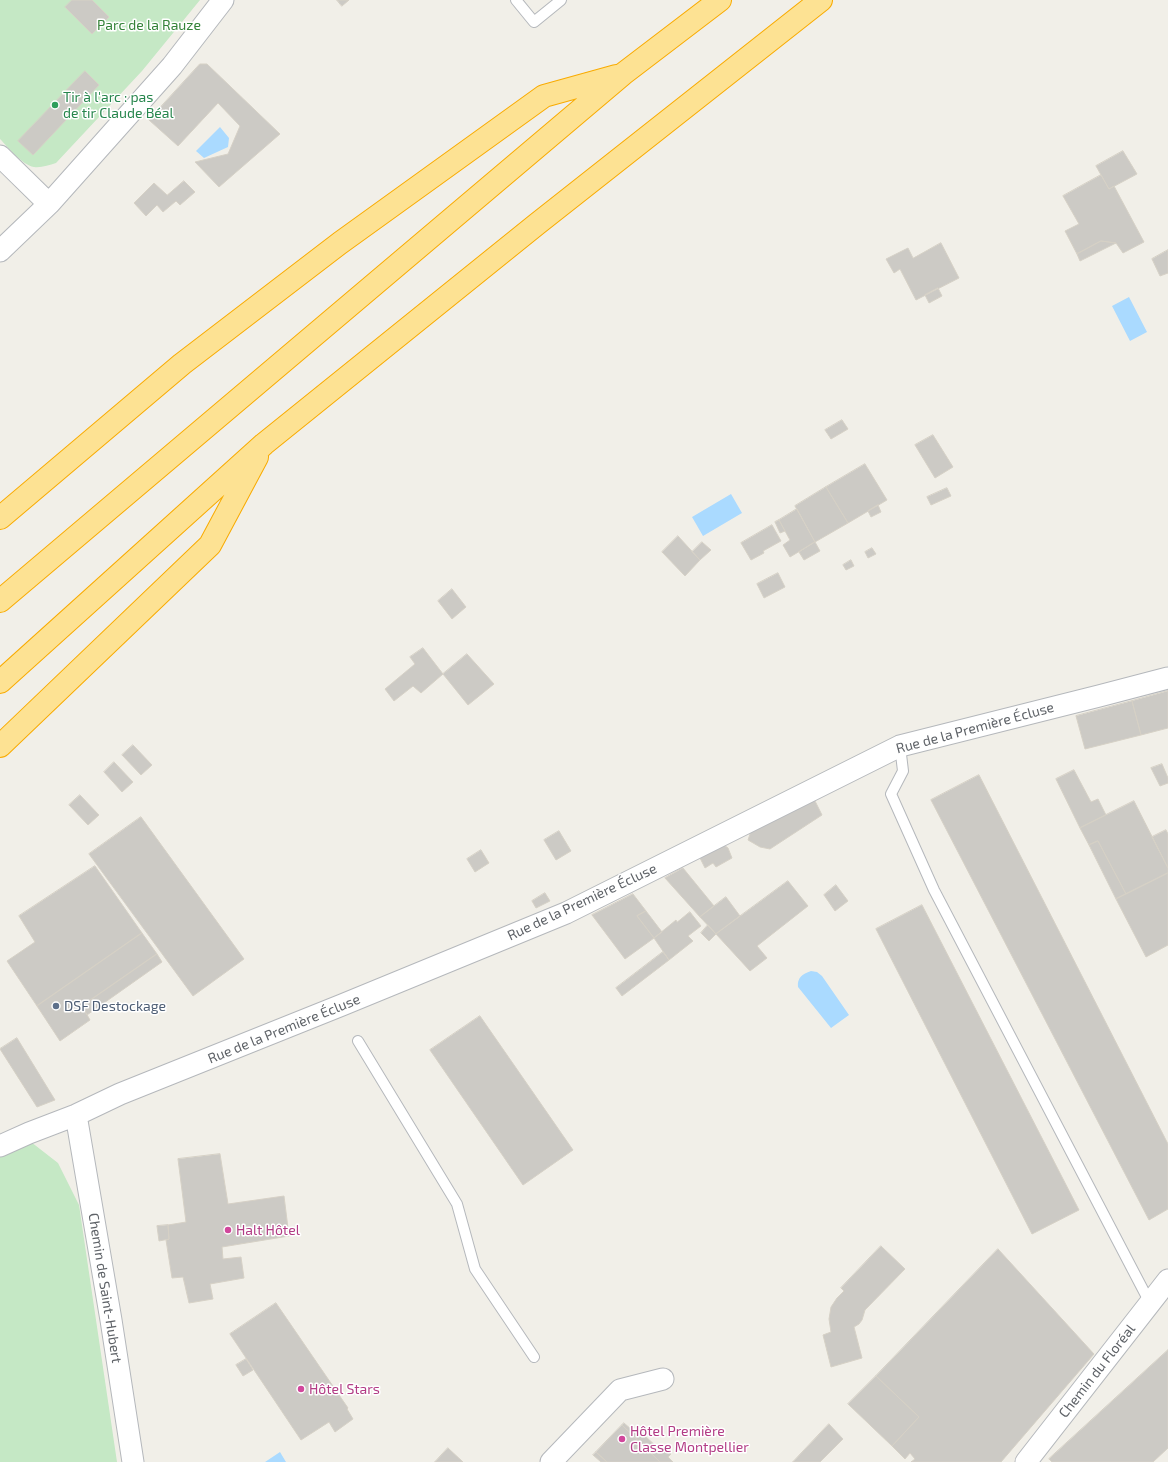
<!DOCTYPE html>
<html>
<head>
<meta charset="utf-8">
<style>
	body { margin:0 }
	canvas { display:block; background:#f1efe8 }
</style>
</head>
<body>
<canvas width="1168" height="1462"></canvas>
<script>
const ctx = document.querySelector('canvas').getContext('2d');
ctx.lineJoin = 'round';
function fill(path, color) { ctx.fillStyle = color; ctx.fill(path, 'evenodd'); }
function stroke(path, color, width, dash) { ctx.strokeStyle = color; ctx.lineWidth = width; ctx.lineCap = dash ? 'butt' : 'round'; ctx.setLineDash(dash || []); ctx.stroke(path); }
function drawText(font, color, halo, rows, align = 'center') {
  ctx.font = font + ' "Exo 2",sans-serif'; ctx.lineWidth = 3; ctx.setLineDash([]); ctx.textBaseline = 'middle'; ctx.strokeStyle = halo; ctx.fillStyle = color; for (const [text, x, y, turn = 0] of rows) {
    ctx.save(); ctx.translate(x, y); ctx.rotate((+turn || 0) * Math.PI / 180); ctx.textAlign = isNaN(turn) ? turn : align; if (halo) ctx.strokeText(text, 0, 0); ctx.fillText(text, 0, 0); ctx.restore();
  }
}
const green = new Path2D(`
	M 0,0 L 200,0 L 142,71 L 56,163 C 49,165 41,168 34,167 C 22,165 8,147 0,139 Z
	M 31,1142 L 58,1163 L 79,1205 L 117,1462 L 0,1462 L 0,1156 Z`);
const water = new Path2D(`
	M 220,127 L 229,138 L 228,147 L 204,158 L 196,151 Z
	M 1129,297 L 1147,332 L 1130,341 L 1112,306 Z
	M 731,494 L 742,513 L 703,536 L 692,517 Z
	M 811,971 L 817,972 L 822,976 L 849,1015 L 831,1028 L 798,987 C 797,978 802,974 811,971 Z
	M 280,1452 L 286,1462 L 265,1462 Z`);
const building = new Path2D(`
	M 72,0 L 92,0 L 109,17 L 92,34 L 65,7 Z
	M 337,0 L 349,0 L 342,6 Z
	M 200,64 L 207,64 L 280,134 L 219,187 L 195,162 L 228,154 L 240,126 L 218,103 L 178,146 L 149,120 Z
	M 85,71 L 99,85 L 33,155 L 18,141 Z
	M 1123,151 L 1137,174 L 1109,189 L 1096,166 Z
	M 1101,175 L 1109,189 L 1114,186 L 1144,242 L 1123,253 L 1116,243 L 1101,241 L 1077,254 L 1065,231 L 1079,224 L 1063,196 Z
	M 184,181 L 195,192 L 180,205 L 176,201 L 163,212 L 157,205 L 146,216 L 134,203 L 154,183 L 167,195 Z
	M 1101,241 L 1116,243 L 1080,261 L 1077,254 Z
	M 941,243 L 959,278 L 916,300 L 900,269 L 894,273 L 886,259 L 908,248 L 913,258 Z
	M 1168,250 L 1168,273 L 1160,276 L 1152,259 Z
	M 938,288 L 942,296 L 929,303 L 925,295 Z
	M 842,420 L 848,429 L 831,439 L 825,430 Z
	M 933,435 L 953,467 L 935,478 L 915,445 Z
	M 865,464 L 887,500 L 848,523 L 826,487 Z
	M 826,487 L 848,523 L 815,542 L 795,506 Z
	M 947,488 L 951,496 L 931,505 L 927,497 Z
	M 878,505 L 881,512 L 871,517 L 868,511 Z
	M 797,509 L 815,542 L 790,557 L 783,545 L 790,540 L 779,520 Z
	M 779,520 L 785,531 L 780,533 L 775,522 Z
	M 772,525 L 781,541 L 763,551 L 764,553 L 751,560 L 741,543 Z
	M 678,536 L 700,560 L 685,576 L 662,552 Z
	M 702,542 L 711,550 L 700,560 L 692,552 Z
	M 815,542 L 820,551 L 804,560 L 799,552 Z
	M 872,548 L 876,554 L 868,558 L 865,552 Z
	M 851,560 L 854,566 L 846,570 L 843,565 Z
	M 778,573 L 785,587 L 764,598 L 757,584 Z
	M 452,589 L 466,607 L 452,619 L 438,601 Z
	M 423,648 L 443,674 L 421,693 L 413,686 L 394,701 L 385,689 L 415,664 L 410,657 Z
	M 467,654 L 494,684 L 468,705 L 443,674 Z
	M 1168,691 L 1168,728 L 1141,735 L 1132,701 Z
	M 1132,701 L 1141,735 L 1085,749 L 1076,716 Z
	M 133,745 L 152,765 L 141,775 L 122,755 Z
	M 114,762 L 133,782 L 122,792 L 104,772 Z
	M 1162,764 L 1168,778 L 1168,783 L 1160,786 L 1151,768 Z
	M 1074,770 L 1091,802 L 1098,799 L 1106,815 L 1080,828 L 1056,779 Z
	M 979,775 L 1168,1144 L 1168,1209 L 1149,1220 L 931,800 Z
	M 80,795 L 99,815 L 88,825 L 69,805 Z
	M 813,797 L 822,815 L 770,849 L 760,847 L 748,840 L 751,831 Z
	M 1134,801 L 1168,868 L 1168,873 L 1126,894 L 1098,841 L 1089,845 L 1080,828 Z
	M 141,817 L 244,959 L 193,996 L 89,854 Z
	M 1166,830 L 1168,834 L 1168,868 L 1152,837 Z
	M 559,831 L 571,851 L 556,860 L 544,840 Z
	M 1098,841 L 1126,894 L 1116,899 L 1089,845 Z
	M 724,845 L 728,848 L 732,858 L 716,867 L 713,863 L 705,868 L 700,858 Z
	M 481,850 L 489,863 L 475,872 L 467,859 Z
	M 95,866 L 142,933 L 37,1006 L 7,961 L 35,942 L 19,916 Z
	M 683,868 L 714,906 L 700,917 L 665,878 Z
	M 1168,873 L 1168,945 L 1146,957 L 1116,899 Z
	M 788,881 L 808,906 L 757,946 L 767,958 L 750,971 L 716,934 Z
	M 836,885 L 848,901 L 835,911 L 824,895 Z
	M 545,893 L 550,901 L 536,908 L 532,901 Z
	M 633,894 L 646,911 L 637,916 L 654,938 L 625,959 L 592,915 Z
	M 726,897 L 740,916 L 716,934 L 700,917 Z
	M 922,905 L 1079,1210 L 1032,1234 L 876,929 Z
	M 646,911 L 662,932 L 654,938 L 637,916 Z
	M 690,912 L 701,926 L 688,936 L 693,941 L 669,960 L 654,938 L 676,920 L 677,922 Z
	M 708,925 L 716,934 L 709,941 L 701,933 Z
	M 142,933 L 157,954 L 82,1006 L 90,1020 L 60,1041 L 37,1006 Z
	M 663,952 L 669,960 L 622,996 L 616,988 Z
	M 157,954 L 162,962 L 87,1015 L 82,1006 Z
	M 480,1016 L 573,1150 L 523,1185 L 430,1050 Z
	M 17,1038 L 55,1100 L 37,1107 L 0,1049 Z
	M 220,1154 L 228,1204 L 284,1196 L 289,1236 L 222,1247 L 223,1259 L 241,1257 L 244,1278 L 210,1284 L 213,1299 L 189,1303 L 183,1277 L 172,1278 L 166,1240 L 169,1239 L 168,1225 L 186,1222 L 178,1159 Z
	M 168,1225 L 169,1239 L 159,1241 L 157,1226 Z
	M 881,1246 L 905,1269 L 865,1310 L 862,1320 L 859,1324 L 854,1327 L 862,1358 L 831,1367 L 823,1335 L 831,1332 L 829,1319 L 831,1307 L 837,1298 L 844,1291 L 841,1288 Z
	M 998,1249 L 1094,1354 L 1001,1462 L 911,1462 L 915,1459 L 910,1453 L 905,1459 L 892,1446 L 919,1417 L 876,1376 Z
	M 276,1303 L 348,1408 L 347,1409 L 353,1419 L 335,1432 L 329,1422 L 301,1440 L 230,1334 Z
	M 1168,1350 L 1168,1448 L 1153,1462 L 1052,1462 L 1049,1459 Z
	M 246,1359 L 253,1370 L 243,1376 L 236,1365 Z
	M 876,1376 L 919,1417 L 892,1446 L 848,1404 Z
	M 624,1423 L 640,1437 L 643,1434 L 660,1450 L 663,1447 L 671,1454 L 668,1457 L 673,1462 L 660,1462 L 622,1425 Z
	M 829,1424 L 843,1439 L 820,1462 L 793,1462 Z
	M 622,1425 L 660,1462 L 607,1462 L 596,1452 Z
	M 448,1448 L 463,1462 L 435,1462 Z
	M 596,1452 L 607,1462 L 601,1462 L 593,1455 Z`);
const lane = new Path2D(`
	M 516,0 L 534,22 L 561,0
	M 900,746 L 903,771 L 891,794 L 934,890 L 1150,1303
	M 358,1041 L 457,1204 L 475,1269 L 534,1357`);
const street = new Path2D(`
	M 0,156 L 49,204
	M 0,251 L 49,204 L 172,66 L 223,0
	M 76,1115 L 111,1320 L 133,1462
	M 0,1146 L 29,1133 L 76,1115 L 120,1094 L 342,1005 L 566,913 L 900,746 L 1099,696 L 1168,678
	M 551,1462 L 620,1390 L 663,1379
	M 1026,1462 L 1168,1280`);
const highway = new Path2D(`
	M 0,518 L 182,364 L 340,243 L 544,96 L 616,76
	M 0,601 L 623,74 L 720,0
	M 0,682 L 264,444 L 537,224 L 821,0
	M 0,746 L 210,545 L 257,457`);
const markers = [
	[55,105,4,"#2e9e5b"],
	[56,1006,4,"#5c6f8a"],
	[228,1230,4,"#d1479c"],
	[301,1389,4,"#d1479c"],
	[622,1439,4,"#d1479c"]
];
const parkNames = [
	["Parc de la Rauze",149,25]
];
const leisureNames = [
	["Tir à l'arc : pas",63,97],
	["de tir Claude Béal",63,113]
];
const streetNames = [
	["Rue de la Première Écluse",975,728,-15],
	["Rue de la Première Écluse",582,902,-25],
	["Rue de la Première Écluse",284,1029,-22],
	["Chemin de Saint-Hubert",105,1288,81],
	["Chemin du Floréal",1097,1371,-52]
];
const serviceNames = [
	["DSF Destockage",64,1006]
];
const hotelNames = [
	["Halt Hôtel",236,1230],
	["Hôtel Stars",309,1389],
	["Hôtel Première",630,1431],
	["Classe Montpellier",630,1447]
];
fill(green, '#c5e8c5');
fill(water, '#aadaff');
fill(building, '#cccac5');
stroke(building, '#d6d1c6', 1);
stroke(lane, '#b5b8bc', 12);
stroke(street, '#b5b8bc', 23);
stroke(highway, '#f9ab00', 24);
stroke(lane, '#fff', 10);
stroke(street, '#fff', 21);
stroke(highway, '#fde293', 22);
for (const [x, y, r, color] of markers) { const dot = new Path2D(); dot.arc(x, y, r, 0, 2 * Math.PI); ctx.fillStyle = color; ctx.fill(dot); stroke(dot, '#fff', 1.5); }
drawText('14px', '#348238', '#fff', parkNames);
drawText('14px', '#27864d', '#fff', leisureNames, 'left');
drawText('14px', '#5f6368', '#fff', streetNames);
drawText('14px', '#4e5e75', '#fff', serviceNames, 'left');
drawText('14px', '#b23c85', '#fff', hotelNames, 'left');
</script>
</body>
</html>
